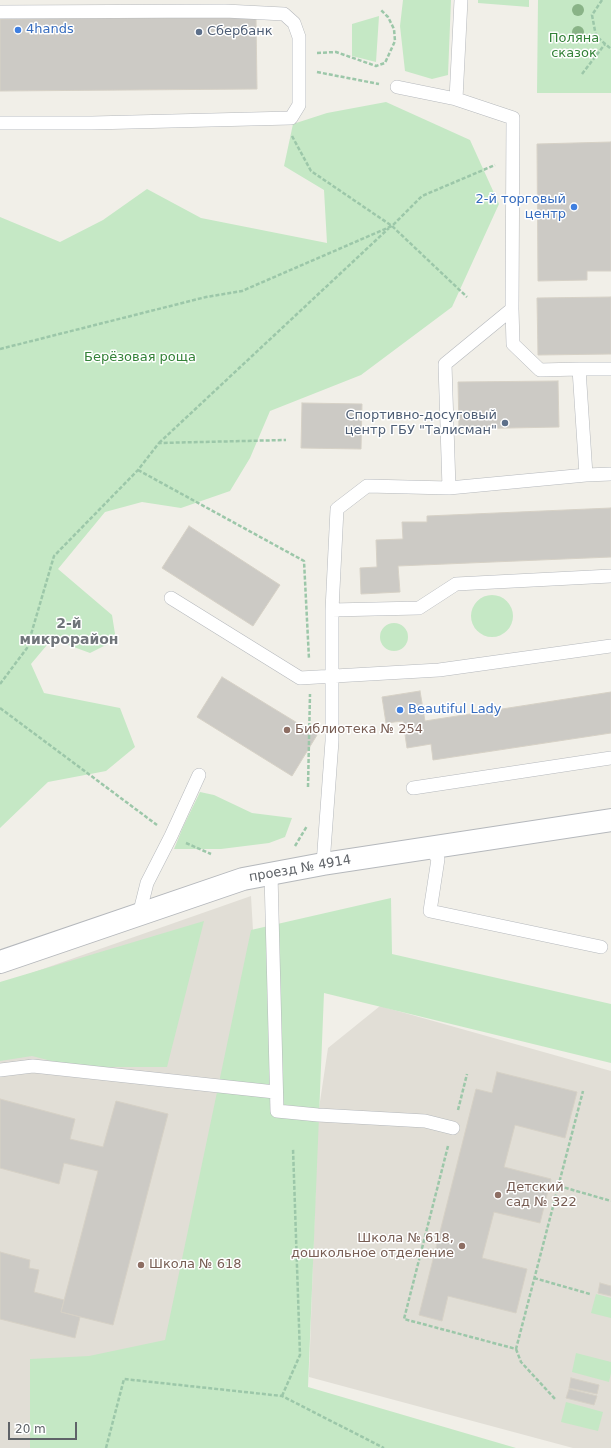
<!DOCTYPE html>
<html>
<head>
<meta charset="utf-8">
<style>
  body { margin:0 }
  #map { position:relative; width:611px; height:1448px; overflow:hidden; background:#f1efe8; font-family:"DejaVu Sans",sans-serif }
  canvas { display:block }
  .scale { position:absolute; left:8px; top:1422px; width:69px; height:18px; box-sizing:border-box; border:2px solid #5f6368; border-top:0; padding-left:5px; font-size:12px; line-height:14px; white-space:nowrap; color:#5f6368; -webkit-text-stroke:3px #fff; paint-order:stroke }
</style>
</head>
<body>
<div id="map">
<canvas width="611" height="1448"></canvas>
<div class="scale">20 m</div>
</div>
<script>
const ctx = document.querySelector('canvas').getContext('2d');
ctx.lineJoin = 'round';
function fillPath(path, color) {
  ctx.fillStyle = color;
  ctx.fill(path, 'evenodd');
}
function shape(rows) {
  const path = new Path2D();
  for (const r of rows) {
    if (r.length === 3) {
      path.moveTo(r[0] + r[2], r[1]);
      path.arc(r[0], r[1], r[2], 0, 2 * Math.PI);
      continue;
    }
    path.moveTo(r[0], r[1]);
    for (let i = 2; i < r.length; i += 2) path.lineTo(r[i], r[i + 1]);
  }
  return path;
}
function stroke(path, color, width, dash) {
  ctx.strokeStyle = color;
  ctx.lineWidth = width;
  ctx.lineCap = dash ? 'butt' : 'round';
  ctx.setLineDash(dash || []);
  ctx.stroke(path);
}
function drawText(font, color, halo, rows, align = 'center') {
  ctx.font = font + ' "DejaVu Sans",sans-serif';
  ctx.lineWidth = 3;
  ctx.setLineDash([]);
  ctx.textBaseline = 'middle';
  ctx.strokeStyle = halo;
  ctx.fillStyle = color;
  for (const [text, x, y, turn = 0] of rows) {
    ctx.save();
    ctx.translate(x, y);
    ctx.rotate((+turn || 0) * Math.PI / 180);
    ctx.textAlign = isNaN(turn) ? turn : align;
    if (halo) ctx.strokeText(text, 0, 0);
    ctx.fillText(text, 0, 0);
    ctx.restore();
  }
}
const education = shape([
  [251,896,265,1139,281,1360,55,1448,0,1448,0,984],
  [380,1006,611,1071,611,1448,573,1448,309,1377,318,1115,328,1048]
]);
const green = shape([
  [403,0,451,0,448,75,432,79,405,71,400,26],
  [478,0,529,0,529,7,478,3],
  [538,0,611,0,611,93,537,93],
  [379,16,376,62,352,56,352,24],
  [386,102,470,140,499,204,452,307,361,375,270,411,250,458,230,491,181,508,142,502,105,512,58,569,112,615,116,640,90,653,52,639,31,664,44,693,120,708,135,747,106,771,48,782,0,828,0,217,60,242,103,220,147,189,201,218,327,243,324,190,284,166,293,124,327,113],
  [492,616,21],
  [394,637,14],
  [200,792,214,795,252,813,292,818,285,837,269,843,221,849,174,849,183,827],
  [391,898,392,954,611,1004,611,1063,324,993,308,1387,516,1448,30,1448,30,1359,89,1356,165,1340,251,930],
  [204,921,167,1067,75,1067,32,1056,0,1061,0,982],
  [596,1294,611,1298,611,1318,591,1313],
  [576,1353,611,1362,611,1373,609,1382,572,1372],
  [566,1402,603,1412,598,1431,561,1422]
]);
const building = shape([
  [256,17,257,89,0,91,0,19,256,17],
  [611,142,611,271,587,271,587,280,538,281,537,144,611,142],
  [611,297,611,354,538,355,537,298,611,297],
  [558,381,559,427,459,429,458,382,558,381],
  [302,403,362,404,361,449,301,448,302,403],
  [611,508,611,557,398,566,400,592,361,594,360,568,377,567,376,540,403,539,402,522,427,522,427,516,611,508],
  [189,526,280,585,253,626,162,568,189,526],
  [222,677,317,735,292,776,197,717,222,677],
  [420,691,425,721,611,692,611,733,433,760,431,744,407,748,403,721,386,723,382,697,420,691],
  [497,1072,577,1092,565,1138,515,1125,504,1167,551,1179,540,1223,494,1212,482,1258,527,1269,516,1313,448,1296,442,1321,419,1315,476,1089,492,1093,497,1072],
  [0,1099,75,1119,70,1139,103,1147,116,1101,168,1114,113,1325,61,1312,98,1171,64,1163,59,1184,0,1168,0,1099],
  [0,1252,30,1260,29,1268,39,1270,34,1292,64,1300,61,1312,80,1317,75,1338,0,1319,0,1252],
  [600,1283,611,1286,611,1296,598,1293,600,1283],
  [571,1378,599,1385,597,1394,569,1388,571,1378],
  [569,1389,597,1396,594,1405,566,1398,569,1389]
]);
const path = shape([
  [602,0,592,15,596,36,611,49],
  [317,53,336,52,376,66,385,63,395,41,394,29,388,17,381,10],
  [317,72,379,84],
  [582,74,605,44],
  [292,136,311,171,392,226,467,297],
  [0,349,206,297,242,291,392,226,422,196,495,165],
  [159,443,389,228],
  [138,470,304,561,309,659],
  [0,684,27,648,54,556,138,470,159,443,286,440],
  [0,708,157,825],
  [308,787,310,694],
  [186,843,211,854],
  [295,846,307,826],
  [458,1110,467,1074],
  [448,1146,404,1319,516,1349,583,1091],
  [559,1186,611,1201],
  [534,1278,590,1294],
  [516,1349,521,1362,556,1400],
  [282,1396,300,1355,293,1148],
  [106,1448,124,1379,282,1396,384,1448]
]);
const service = shape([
  [0,12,225,11,284,14,294,23,299,37,299,105,291,118,92,123,0,123],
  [397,87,456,99],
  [512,309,513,344,540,370,579,369,586,475],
  [579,369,611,369],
  [449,488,445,364,512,309,513,118,456,99,461,0],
  [171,598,300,678,439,670,611,646],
  [332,610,419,608,456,584,611,576],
  [413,788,611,758],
  [430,848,438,859,430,911,601,947],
  [323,864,332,741,332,610,337,509,367,486,449,488,586,475,611,474],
  [271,874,277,1111,318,1115,425,1121,453,1128],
  [139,915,147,883,171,836,199,775],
  [0,1070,33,1066,275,1092]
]);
const minor = shape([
  [0,962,243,879,323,864,611,820]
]);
const trees = [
  [578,10],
  [578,32]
];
const markers = [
  [18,30,4,"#3f7fe0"],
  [199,32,4,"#5c6f8a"],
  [574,207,4,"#3f7fe0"],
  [505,423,4,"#5c6f8a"],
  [400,710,4,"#3f7fe0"],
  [287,730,4,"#8d6e63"],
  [498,1195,4,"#8d6e63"],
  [462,1246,4,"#8d6e63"],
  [141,1265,4,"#8d6e63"]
];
const shopNames = [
  ["4hands",26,30],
  ["2-й торговый",566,200,"right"],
  ["центр",566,215,"right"],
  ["Beautiful Lady",408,710]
];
const serviceNames = [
  ["Сбербанк",207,32],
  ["Спортивно-досуговый",497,416,"right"],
  ["центр ГБУ \"Талисман\"",497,431,"right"]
];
const parkNames = [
  ["Поляна",574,39],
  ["сказок",574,54],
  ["Берёзовая роща",140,358]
];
const educationNames = [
  ["Библиотека № 254",295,730],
  ["Детский",506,1188],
  ["сад № 322",506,1203],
  ["Школа № 618,",454,1239,"right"],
  ["дошкольное отделение",454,1254,"right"],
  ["Школа № 618",149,1265]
];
const streetNames = [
  ["проезд № 4914",300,869,-10]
];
const neighbourhoodNames = [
  ["2-й",69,624],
  ["микрорайон",69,640]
];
fillPath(education, '#e1ded6');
fillPath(green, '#c5e8c5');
fillPath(building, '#cccac5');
stroke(building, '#d6d1c6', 1);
stroke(service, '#b5b8bc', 14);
stroke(minor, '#b5b8bc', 24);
stroke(path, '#9cc7a9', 2.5, [4, 2]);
stroke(service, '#fff', 13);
stroke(minor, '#fff', 22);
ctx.fillStyle = '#89b387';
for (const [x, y] of trees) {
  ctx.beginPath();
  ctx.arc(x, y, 6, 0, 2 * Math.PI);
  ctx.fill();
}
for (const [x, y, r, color] of markers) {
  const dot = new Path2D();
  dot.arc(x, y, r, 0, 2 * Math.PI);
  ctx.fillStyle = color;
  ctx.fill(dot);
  stroke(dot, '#fff', 1.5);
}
drawText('13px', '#366cbe', '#fff', shopNames, 'left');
drawText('13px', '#4e5e75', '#fff', serviceNames, 'left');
drawText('13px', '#348238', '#fff', parkNames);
drawText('13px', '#785e54', '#fff', educationNames, 'left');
drawText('13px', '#5f6368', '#fff', streetNames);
drawText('bold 14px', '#70757a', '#fff', neighbourhoodNames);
</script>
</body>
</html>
